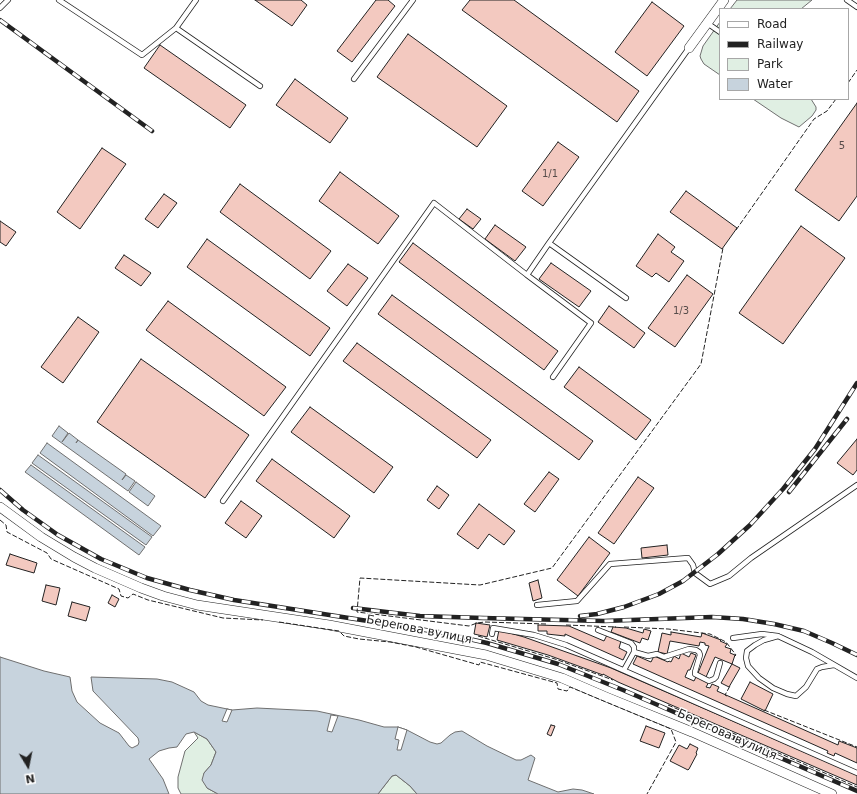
<!DOCTYPE html>
<html>
<head>
<meta charset="utf-8">
<style>
  body { margin:0 }
  #map { position:relative; width:857px; height:794px; overflow:hidden; background:#fff; font-family:"DejaVu Sans",sans-serif }
  canvas { display:block }
  .legend { position:absolute; left:719px; top:8px; width:130px; height:92px; box-sizing:border-box; background:#fff; border:1px solid #a7a7a7; margin:0; padding:5px 7px; list-style:none; font-size:12px; color:#222 }
  .legend li { display:flex; align-items:center; gap:8px; height:20px }
  .legend b { width:20px; border:1px solid #a7a7a7 }
  .north { position:absolute; left:8px; top:746px; width:40px; height:40px; -webkit-text-stroke:3px #fff; paint-order:stroke; rotate:170deg; font-size:11px; font-weight:700; line-height:16px; text-align:center; color:#222 }
  .north::after { content:''; display:block; margin:auto; width:14px; height:18px; background:#222; clip-path:polygon(50% 0,100% 100%,50% 72%,0 100%) }
</style>
</head>
<body>
<div id="map">
<canvas width="857" height="794"></canvas>
<ul class="legend">
<li><b style="height:5px;background:#fff"></b>Road</li>
<li><b style="height:5px;background:#222"></b>Railway</li>
<li><b style="height:11px;background:#e0efe3"></b>Park</li>
<li><b style="height:11px;background:#c7d3dd"></b>Water</li>
</ul>
<div class="north">N</div>
</div>
<script>
const ctx = document.querySelector('canvas').getContext('2d');
ctx.lineJoin = 'round';
function fillPath(path, color) {
  ctx.fillStyle = color;
  ctx.fill(path, 'evenodd');
}
function shape(rows) {
  const path = new Path2D();
  for (const r of rows) {
    path.moveTo(r[0], r[1]);
    for (let i = 2; i < r.length; i += 2) path.lineTo(r[i], r[i + 1]);
  }
  return path;
}
function stroke(path, color, width, dash) {
  ctx.strokeStyle = color;
  ctx.lineWidth = width;
  ctx.lineCap = dash ? 'butt' : 'round';
  ctx.setLineDash(dash || []);
  ctx.stroke(path);
}
function drawText(font, color, halo, rows, align = 'center') {
  ctx.font = font + ' "DejaVu Sans",sans-serif';
  ctx.lineWidth = 3;
  ctx.setLineDash([]);
  ctx.textBaseline = 'middle';
  ctx.strokeStyle = halo;
  ctx.fillStyle = color;
  for (const [text, x, y, turn = 0] of rows) {
    ctx.save();
    ctx.translate(x, y);
    ctx.rotate((+turn || 0) * Math.PI / 180);
    ctx.textAlign = isNaN(turn) ? turn : align;
    if (halo) ctx.strokeText(text, 0, 0);
    ctx.fillText(text, 0, 0);
    ctx.restore();
  }
}
const green = shape([
  [737,0,812,0,801,9,730,9,737,0],
  [720,22,720,75,704,64,701,59,700,56,703,46,720,22],
  [753,99,811,99,816,107,816,110,812,116,799,127,781,118,753,99],
  [194,732,207,739,216,752,211,765,204,773,207,788,218,794,181,794,178,788,178,777,185,751,198,738,194,732],
  [396,775,410,786,417,794,378,794,392,776,396,775]
]);
const water = shape([
  [59,426,68,433,62,442,69,433,78,440,76,443,78,440,126,474,122,480,126,475,135,481,128,491,52,436,59,426],
  [47,443,161,526,153,536,40,453,47,443],
  [38,455,152,537,146,545,32,463,38,455],
  [31,465,145,547,139,555,25,472,31,465],
  [136,482,155,496,148,506,129,492,136,482],
  [0,657,44,671,70,677,72,691,77,702,100,723,119,733,129,746,132,748,138,745,139,742,138,738,93,691,91,677,157,679,172,682,194,692,201,701,208,705,232,710,257,708,317,711,359,720,384,727,398,727,407,730,430,742,437,744,441,743,450,735,455,732,462,731,487,746,516,760,521,760,531,755,535,758,528,780,558,792,573,789,582,790,594,794,417,794,410,786,396,775,392,776,378,794,218,794,207,788,202,780,204,773,211,765,216,752,207,739,194,732,186,734,177,747,169,748,159,751,149,759,163,779,169,794,0,794,0,657]
]);
const pier = shape([
  [227,709,232,710,227,722,222,721,227,709],
  [331,715,338,716,332,732,327,731,331,715],
  [398,727,407,730,401,750,397,750,399,740,395,739,398,727]
]);
const building = shape([
  [255,0,301,0,307,5,292,26,255,0],
  [376,0,388,0,395,6,352,62,337,51,376,0],
  [470,0,514,0,639,91,617,122,462,10,470,0],
  [652,2,684,26,647,76,615,52,652,2],
  [408,34,507,106,477,147,377,77,408,34],
  [160,45,246,105,230,128,144,68,160,45],
  [295,79,348,118,330,143,276,105,295,79],
  [857,103,857,196,839,221,795,190,857,103],
  [558,142,579,157,543,206,522,191,558,142],
  [102,148,126,164,80,229,57,212,102,148],
  [340,172,399,216,378,244,319,201,340,172],
  [240,184,331,251,310,279,220,212,240,184],
  [686,191,737,228,722,249,670,212,686,191],
  [164,194,177,203,158,228,145,219,164,194],
  [467,209,481,219,473,229,459,219,467,209],
  [0,221,16,232,6,246,0,242,0,221],
  [495,225,526,247,515,261,485,239,495,225],
  [801,226,845,258,783,344,739,313,801,226],
  [658,234,675,247,671,252,684,261,669,282,656,273,652,277,636,266,658,234],
  [207,239,330,328,310,356,187,267,207,239],
  [413,243,558,351,544,370,399,262,413,243],
  [124,255,151,273,141,286,115,268,124,255],
  [551,263,591,291,579,307,539,279,551,263],
  [348,264,368,278,347,306,327,291,348,264],
  [687,275,713,294,675,347,648,328,687,275],
  [392,295,593,441,579,460,378,314,392,295],
  [168,301,286,387,264,416,146,330,168,301],
  [609,306,645,333,634,348,598,322,609,306],
  [78,317,99,332,63,383,41,367,78,317],
  [357,343,491,440,477,458,343,361,357,343],
  [141,359,249,435,205,498,97,422,141,359],
  [579,367,651,420,636,440,564,387,579,367],
  [310,407,393,467,374,493,291,432,310,407],
  [857,439,857,470,853,475,837,463,857,439],
  [272,459,350,516,334,538,256,481,272,459],
  [549,472,559,479,535,512,524,504,549,472],
  [638,477,654,488,614,544,598,533,638,477],
  [437,486,449,495,439,509,427,500,437,486],
  [241,501,262,516,246,538,225,523,241,501],
  [479,504,515,531,504,545,489,534,478,549,457,534,479,504],
  [589,537,610,553,578,596,557,580,589,537],
  [667,545,668,555,642,558,641,548,667,545],
  [10,554,37,563,34,573,6,565,10,554],
  [538,580,542,598,533,601,529,583,538,580],
  [46,585,60,588,56,605,42,601,46,585],
  [112,595,119,599,115,607,108,603,112,595],
  [72,602,90,607,86,621,68,616,72,602],
  [476,623,490,625,487,637,474,634,476,623],
  [538,625,569,626,604,641,607,635,621,641,619,648,627,652,623,660,565,634,565,636,547,634,547,631,538,631,538,625],
  [613,627,626,628,643,633,644,629,651,631,648,640,642,638,640,643,611,632,613,627],
  [499,630,524,637,611,668,857,775,857,785,618,682,603,674,603,675,548,655,497,640,499,630],
  [671,632,701,637,702,633,721,640,720,641,727,644,725,647,731,649,730,653,735,655,732,664,715,657,706,677,698,673,709,646,705,645,705,643,700,642,699,646,670,641,667,654,658,652,662,633,671,635,671,632],
  [681,653,689,657,691,653,696,655,690,670,688,670,685,677,694,681,696,677,709,682,706,687,710,688,712,684,719,687,717,691,838,745,839,741,857,748,857,763,835,753,834,756,827,753,828,751,633,664,637,656,651,662,654,656,668,662,669,661,671,662,674,656,679,659,681,653],
  [732,664,740,668,729,687,721,683,732,664],
  [750,682,773,694,765,711,741,699,750,682],
  [551,725,555,726,551,736,547,734,551,725],
  [646,726,665,733,659,748,640,741,646,726],
  [690,744,698,748,696,753,697,754,689,769,688,770,670,761,679,745,687,749,690,744]
]);
const lane = shape([
  [59,0,142,55,176,28],
  [196,0,176,28,260,86],
  [847,0,857,7],
  [0,8,8,0],
  [707,23,720,32],
  [354,79,413,0],
  [549,243,527,275,591,323,553,377],
  [626,298,549,243,689,48],
  [223,501,434,203,527,275],
  [537,605,577,601,610,564,688,558,693,565,695,573,710,584,729,576,751,558,857,485],
  [598,630,631,643,634,647,634,652],
  [492,634,493,628,534,635,566,645,857,773],
  [778,636,764,640,755,645,747,651,746,658,748,666,759,678,773,688,787,694,796,696,806,687,817,669,822,667,834,665],
  [733,638,762,634,778,636,812,652,857,678],
  [624,670,634,652,648,656,657,654,664,657,689,649,696,650,699,652,700,655,695,672,695,674,709,681,714,679,716,677,720,663]
]);
const street = shape([
  [689,48,724,0],
  [0,507,41,537,74,557,95,568,141,588,163,596,197,605,329,625,486,655,562,678,606,697,692,732,832,794]
]);
const rail = shape([
  [0,20,152,131],
  [0,490,23,510,58,535,101,559,147,578,190,590,234,600,438,632,487,643,558,664,623,690,857,791],
  [789,492,847,419],
  [353,608,420,616,483,618,604,621,712,617,743,619,774,624,804,631,832,643,857,655],
  [580,616,597,614,624,607,659,594,683,581,718,554,750,525,783,489,815,449,857,383]
]);
const fence = shape([
  [848,83,857,70],
  [736,230,814,119,827,111,836,99],
  [0,520,6,525,7,532,47,553,51,559,119,589,121,596,128,598,133,594,148,600,223,618,263,620],
  [279,622,339,631,344,636,359,639,390,642,416,647,479,665,480,662,557,683,558,689,567,691,570,687,671,729,676,742,647,794],
  [546,624,485,622,477,623,469,626,357,612,360,578,480,585,552,568,701,364,723,248],
  [566,625,616,627],
  [624,627,668,629,710,634,726,642,736,655,735,656],
  [478,636,555,659,613,680],
  [727,696,725,695,730,686],
  [668,705,857,787],
  [764,710,857,747]
]);
const numberNames = [
  ["5",842,146],
  ["1/1",550,174],
  ["1/3",681,311]
];
const streetNames = [
  ["Берегова вулиця",419,630,11],
  ["Берегова вулиця",727,735,24]
];
fillPath(green, '#e0efe3');
stroke(green, '#6f6f6f', 1);
fillPath(water, '#c7d3dd');
stroke(water, '#6f6f6f', 1);
fillPath(pier, '#fff');
stroke(pier, '#6f6f6f', 1);
fillPath(building, '#f3c9c0');
stroke(building, '#222', 1);
stroke(lane, '#222', 6);
stroke(street, '#222', 10);
stroke(lane, '#fff', 4.5);
stroke(street, '#fff', 9);
stroke(rail, '#222', 4.5);
stroke(rail, '#fff', 3, [9]);
stroke(fence, '#222', 1, [5, 2]);
drawText('10px', '#564c4a', null, numberNames);
drawText('12px', '#222', '#fff', streetNames);
</script>
</body>
</html>
